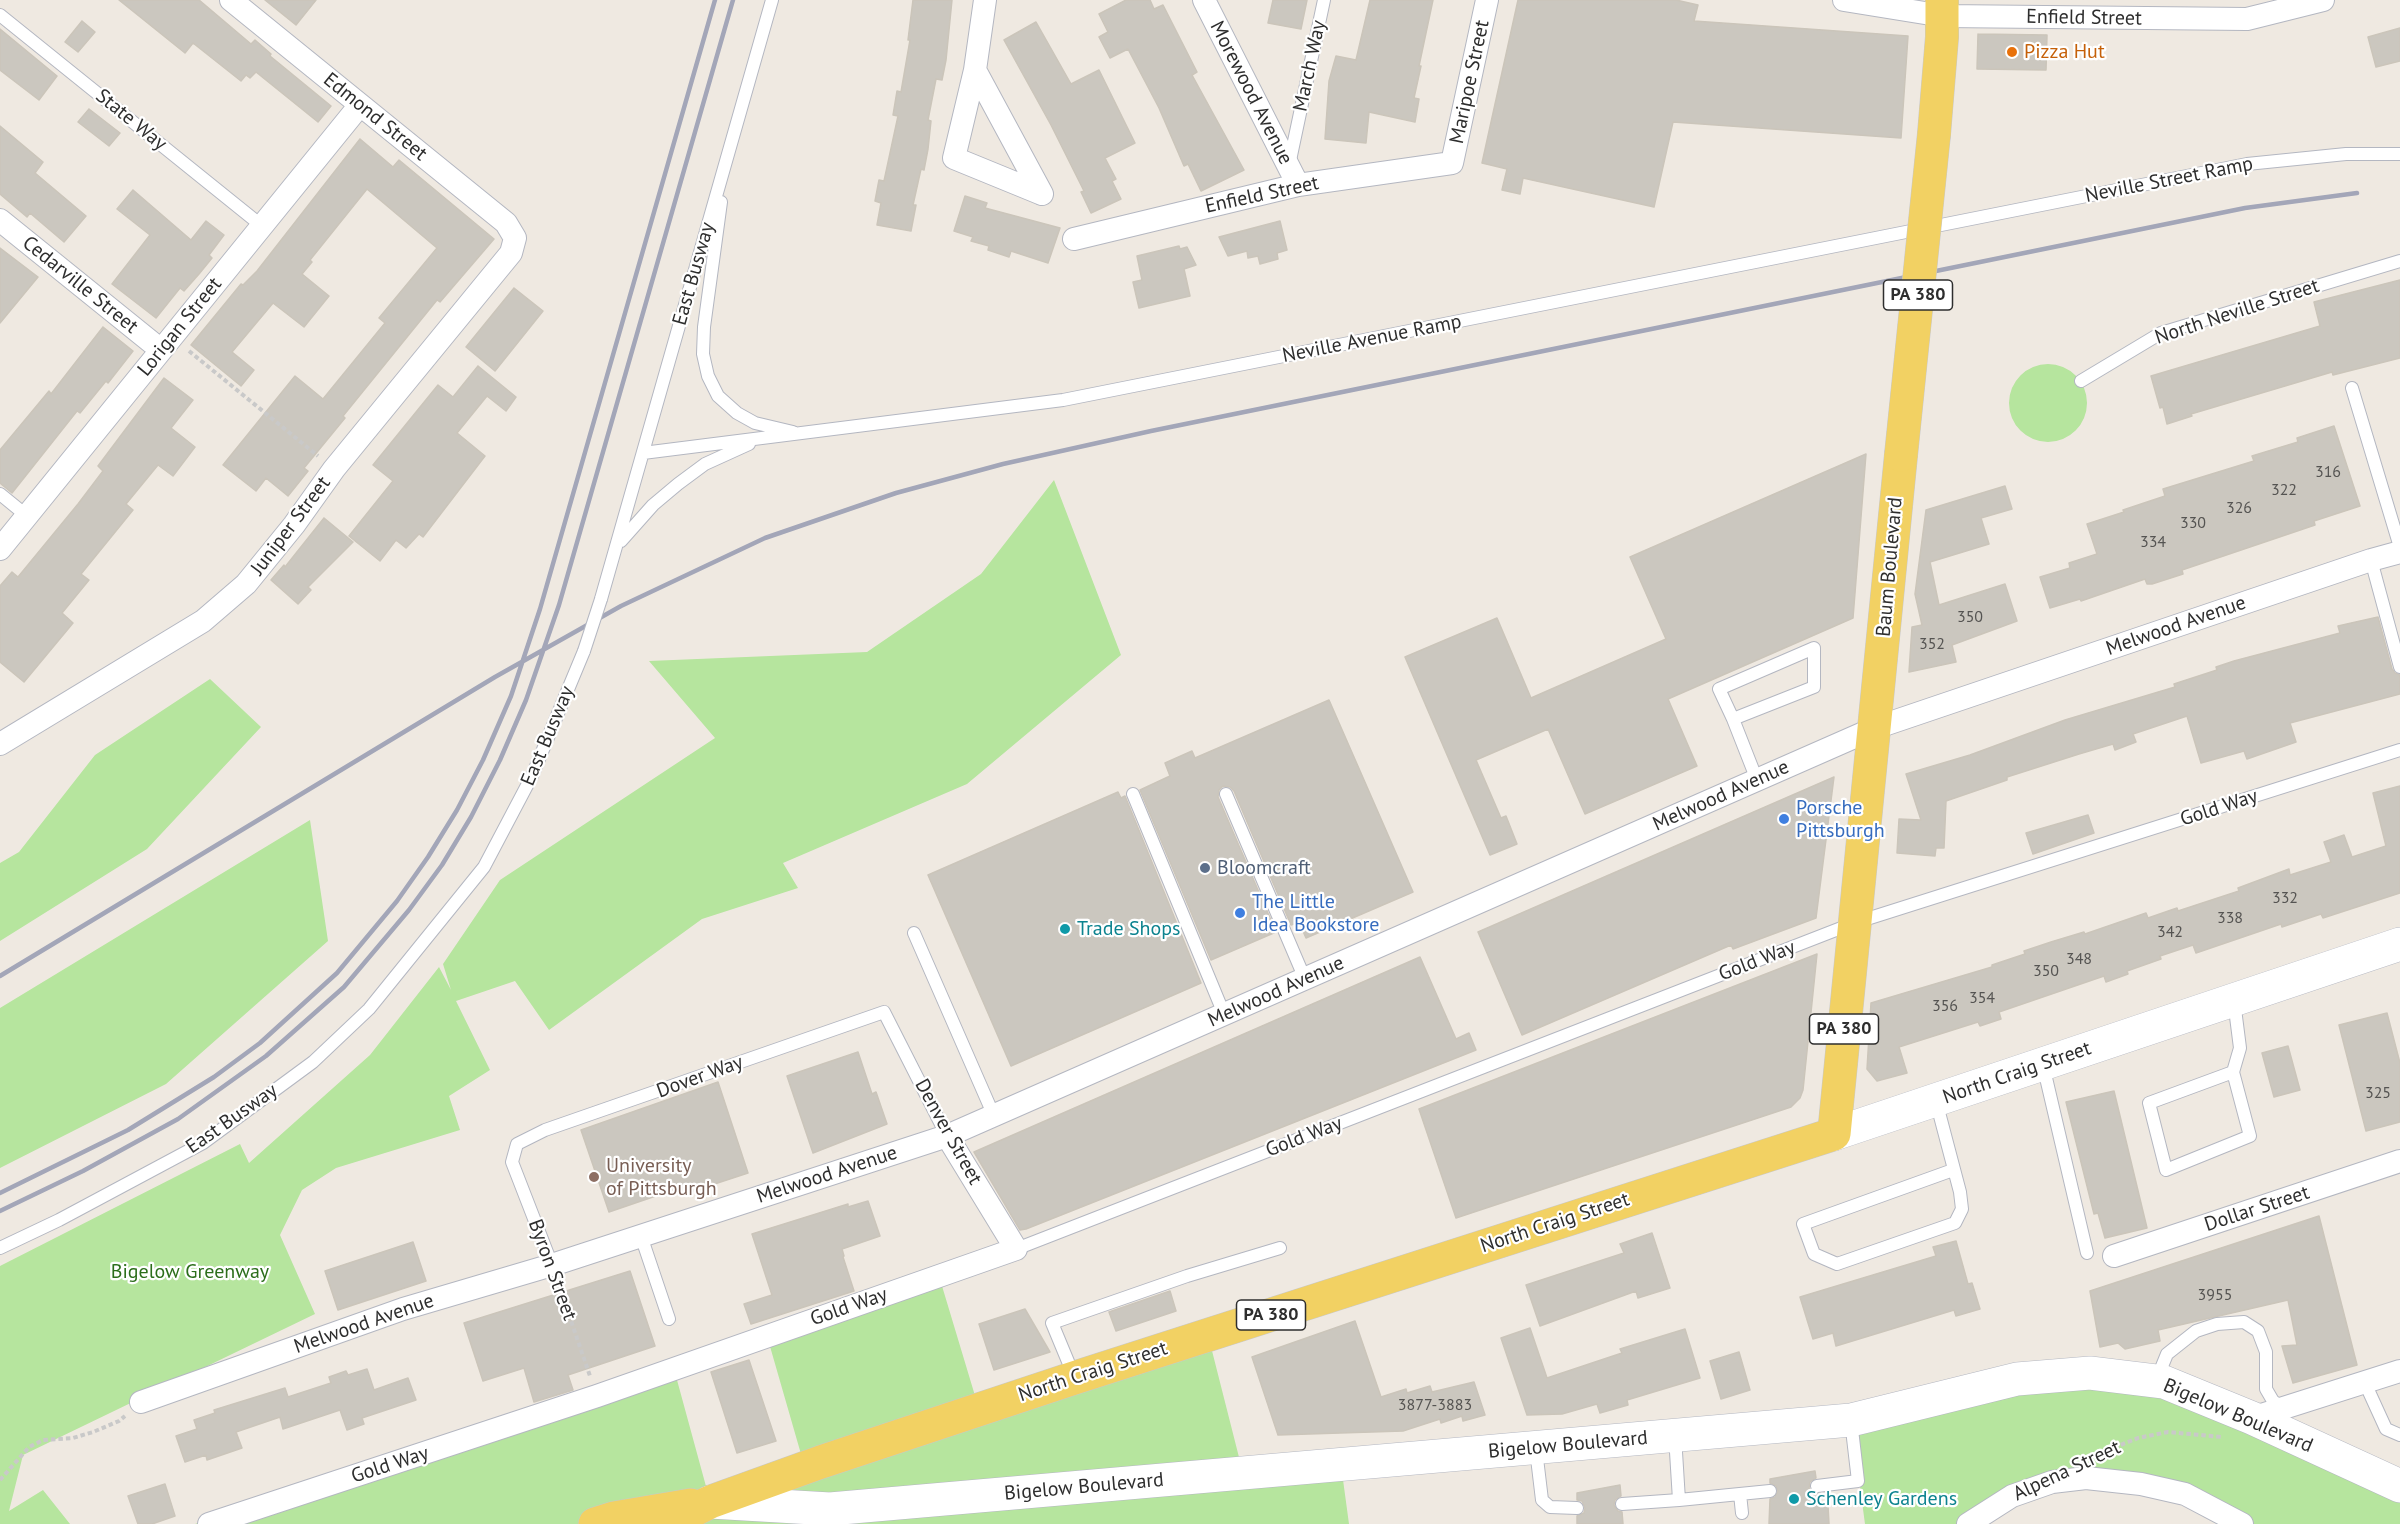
<!DOCTYPE html>
<html>
<head>
<meta charset="utf-8">
<style>
  body { margin:0 }
  canvas { display:block; background:#efe9e1 }
</style>
</head>
<body>
<canvas width="2400" height="1524"></canvas>
<script>
const ctx = document.querySelector('canvas').getContext('2d');
ctx.lineJoin = 'round';
function fillPath(path, color) {
  ctx.fillStyle = color;
  ctx.fill(path, 'evenodd');
}
function shape(rows) {
  const path = new Path2D();
  for (const r of rows) {
    if (r.length === 3) {
      path.moveTo(r[0] + r[2], r[1]);
      path.arc(r[0], r[1], r[2], 0, 2 * Math.PI);
      continue;
    }
    path.moveTo(r[0], r[1]);
    for (let i = 2; i < r.length; i += 2) path.lineTo(r[i], r[i + 1]);
  }
  return path;
}
function stroke(path, color, width, dash) {
  ctx.strokeStyle = color;
  ctx.lineWidth = width;
  ctx.lineCap = dash ? 'butt' : 'round';
  ctx.setLineDash(dash || []);
  ctx.stroke(path);
}
function drawText(font, color, halo, rows, align = 'center') {
  ctx.font = font + ' "PT Sans",sans-serif';
  ctx.lineWidth = 4.5;
  ctx.setLineDash([]);
  ctx.textBaseline = 'middle';
  ctx.strokeStyle = halo;
  ctx.fillStyle = color;
  for (const [text, x, y, turn = 0] of rows) {
    ctx.save();
    ctx.translate(x, y);
    ctx.rotate((+turn || 0) * Math.PI / 180);
    ctx.textAlign = isNaN(turn) ? turn : align;
    if (halo) ctx.strokeText(text, 0, 0);
    ctx.fillText(text, 0, 0);
    ctx.restore();
  }
}
const green = shape([
  [2048,403,39],
  [1054,480,1121,655,967,784,783,863,798,888,702,919,549,1030,515,981,456,1001,490,1070,449,1096,460,1130,336,1168,302,1190,280,1235,315,1314,23,1455,9,1511,43,1490,70,1524,0,1524,0,1266,240,1144,249,1163,370,1055,439,967,451,990,443,964,500,880,715,738,649,661,867,652,981,574],
  [210,679,261,727,147,849,0,941,0,863,19,852,95,755],
  [310,820,328,941,166,1084,0,1168,0,1008],
  [939,1276,979,1409,1208,1335,1243,1473,1341,1465,1349,1524,195,1524,409,1458,674,1369,710,1501,805,1468,767,1336],
  [2017,1379,2164,1382,2400,1486,2400,1524,2242,1524,2222,1512,2086,1478,1968,1524,1865,1524,1851,1420]
]);
const building = shape([
  [119,0,199,0,251,44,255,40,271,54,270,56,331,106,318,122,256,72,250,78,246,75,241,81,193,43,185,53,119,0],
  [265,0,316,0,296,25,265,0],
  [913,0,952,0,946,60,942,80,936,79,928,120,931,121,928,149,924,170,921,169,913,205,916,205,911,231,877,225,881,203,875,201,879,180,884,181,898,116,893,115,897,91,901,92,910,40,908,40,913,0],
  [1126,0,1150,0,1154,9,1163,5,1197,72,1192,75,1244,170,1201,191,1188,164,1184,166,1159,108,1128,49,1110,58,1099,37,1108,32,1099,14,1126,0],
  [1273,0,1307,0,1301,29,1268,23,1273,0],
  [1370,0,1433,0,1419,66,1421,66,1414,98,1419,99,1415,122,1369,112,1366,143,1325,139,1329,81,1336,56,1356,60,1370,0],
  [1518,0,1676,0,1698,5,1694,21,1908,36,1901,138,1673,122,1654,207,1523,178,1520,194,1502,190,1507,169,1482,163,1518,0],
  [82,21,95,32,78,52,65,42,82,21],
  [1036,22,1071,84,1099,70,1135,143,1105,158,1116,179,1112,181,1121,199,1091,213,1081,192,1084,191,1051,125,1004,40,1036,22],
  [2400,28,2400,61,2376,67,2368,37,2400,28],
  [0,29,57,76,39,100,0,70,0,29],
  [1978,34,2047,35,2046,70,1977,69,1978,34],
  [89,109,120,133,109,146,78,122,89,109],
  [0,126,43,162,35,173,86,216,64,242,30,213,27,217,0,194,0,126],
  [360,139,393,167,399,160,494,239,440,302,437,300,343,416,345,418,304,468,308,471,288,496,266,478,256,491,223,465,295,376,323,399,385,323,379,318,437,248,367,189,310,260,312,262,302,274,329,296,304,327,273,303,232,352,254,370,241,386,191,345,241,284,243,285,257,271,360,139],
  [133,190,191,240,206,221,224,235,209,255,212,258,199,274,184,291,180,288,156,318,112,284,150,235,117,209,133,190],
  [965,196,987,203,985,208,1060,228,1048,263,1011,251,1009,257,988,250,989,246,971,241,973,237,954,231,965,196],
  [1280,221,1287,250,1277,253,1278,259,1260,264,1258,256,1248,258,1247,251,1228,256,1219,237,1280,221],
  [1179,246,1180,249,1187,247,1196,265,1184,269,1190,296,1139,308,1133,282,1142,280,1137,256,1179,246],
  [0,248,38,277,0,323,0,248],
  [2400,280,2400,358,2333,375,2332,372,2191,414,2192,416,2167,424,2163,407,2160,408,2151,376,2320,326,2314,302,2400,280],
  [514,288,543,311,495,371,466,347,514,288],
  [103,327,133,351,108,383,106,381,80,413,77,411,12,493,0,483,0,450,49,391,51,394,103,327],
  [478,366,516,397,506,411,487,396,457,433,485,456,423,537,419,534,406,548,396,540,380,561,349,536,393,481,373,465,438,385,453,397,478,366],
  [164,378,193,400,171,428,195,447,173,476,158,465,126,504,133,510,81,574,89,580,62,613,73,623,24,682,0,662,0,586,12,572,18,577,78,504,103,471,98,466,164,378],
  [2334,426,2360,506,2314,521,2315,525,2182,570,2183,574,2152,584,2147,584,2145,579,2081,601,2080,599,2050,608,2040,577,2070,568,2069,563,2097,554,2087,524,2124,512,2123,510,2165,496,2163,489,2254,461,2252,456,2298,442,2297,438,2334,426],
  [1866,454,1853,618,1668,699,1697,766,1585,814,1548,729,1476,760,1501,818,1506,816,1517,844,1490,855,1405,657,1497,618,1531,698,1666,639,1630,557,1866,454],
  [2005,486,2012,509,1981,518,1989,544,1930,562,1939,605,2005,584,2017,621,1952,645,1956,662,1909,672,1912,627,1922,625,1915,594,1926,510,2005,486],
  [324,518,353,542,308,587,311,590,298,604,271,580,284,565,285,567,324,518],
  [2378,617,2392,669,2395,673,2400,675,2400,694,2290,723,2296,742,2247,759,2244,751,2201,763,2187,716,2133,734,2136,742,2115,750,2113,744,2079,754,2007,777,2007,780,1946,801,1944,848,1936,848,1935,856,1897,853,1899,819,1921,820,1906,774,1970,755,2065,720,2175,687,2174,684,2217,670,2216,667,2234,661,2340,633,2338,626,2378,617],
  [1329,700,1413,892,1306,938,1299,922,1291,925,1234,791,1230,787,1223,786,1219,790,1218,797,1276,932,1211,960,1140,790,1170,776,1165,763,1192,751,1195,758,1329,700],
  [1834,777,1816,918,1733,949,1731,945,1522,1035,1478,932,1834,777],
  [2400,786,2400,893,2323,918,2321,914,2282,927,2281,924,2196,953,2193,945,2160,956,2161,959,2127,971,2128,974,2106,982,2104,976,1999,1012,2001,1019,1980,1026,1978,1022,1899,1047,1907,1073,1877,1081,1867,1069,1871,1003,1992,967,1992,965,2025,954,2024,951,2051,942,2084,932,2085,934,2146,913,2148,918,2177,908,2178,911,2239,891,2238,888,2289,869,2290,875,2331,862,2324,842,2344,835,2352,857,2386,846,2373,793,2400,786],
  [1118,792,1121,798,1125,796,1201,983,1011,1066,928,875,1118,792],
  [2088,815,2094,833,2033,854,2026,833,2088,815],
  [1817,954,1803,1090,1800,1098,1791,1107,1456,1218,1419,1109,1817,954],
  [1420,957,1456,1039,1469,1033,1476,1050,1026,1229,1020,1230,974,1152,1420,957],
  [2387,1013,2400,1063,2400,1122,2366,1131,2339,1025,2387,1013],
  [2288,1046,2300,1090,2274,1097,2262,1053,2288,1046],
  [858,1052,872,1094,876,1092,887,1124,813,1153,787,1076,858,1052],
  [718,1082,748,1173,684,1194,682,1187,609,1212,581,1130,718,1082],
  [2114,1091,2147,1228,2105,1238,2098,1213,2094,1214,2066,1102,2114,1091],
  [868,1201,880,1236,842,1249,844,1256,843,1257,854,1291,751,1324,744,1304,772,1295,752,1234,848,1204,848,1207,868,1201],
  [2319,1216,2357,1365,2293,1383,2282,1346,2297,1345,2288,1300,2158,1330,2160,1341,2125,1349,2118,1343,2100,1347,2090,1291,2319,1216],
  [1652,1233,1670,1288,1638,1298,1636,1291,1540,1326,1526,1285,1624,1253,1620,1244,1652,1233],
  [1956,1241,1968,1284,1972,1283,1980,1309,1956,1316,1954,1310,1836,1346,1833,1333,1813,1339,1800,1297,1936,1256,1933,1247,1956,1241],
  [413,1242,426,1281,338,1310,325,1271,413,1242],
  [630,1271,655,1346,568,1375,573,1390,534,1402,524,1368,483,1381,464,1323,630,1271],
  [1170,1291,1176,1311,1116,1331,1109,1312,1170,1291],
  [1025,1309,1050,1352,994,1370,979,1324,1025,1309],
  [1355,1321,1381,1397,1406,1389,1407,1393,1430,1386,1432,1392,1474,1382,1485,1415,1463,1421,1462,1416,1441,1423,1440,1419,1403,1431,1278,1435,1252,1357,1355,1321],
  [1530,1328,1547,1378,1622,1353,1620,1349,1685,1329,1700,1378,1627,1400,1628,1405,1600,1413,1597,1404,1562,1414,1527,1415,1501,1338,1530,1328],
  [1739,1352,1750,1390,1721,1399,1710,1361,1739,1352],
  [749,1360,776,1441,737,1453,711,1372,749,1360],
  [367,1369,374,1390,408,1378,416,1400,362,1418,364,1424,347,1430,340,1410,283,1429,280,1417,236,1432,242,1448,207,1460,206,1455,185,1462,176,1436,197,1429,194,1420,215,1413,214,1410,285,1388,288,1397,331,1383,329,1377,346,1371,348,1375,367,1369],
  [1815,1471,1816,1478,1810,1482,1809,1488,1813,1493,1818,1494,1819,1507,1828,1506,1829,1524,1769,1524,1770,1499,1775,1497,1778,1491,1776,1486,1770,1483,1770,1479,1815,1471],
  [165,1484,175,1516,152,1524,138,1524,128,1496,165,1484],
  [1620,1485,1621,1496,1615,1500,1614,1505,1618,1511,1622,1512,1623,1524,1577,1524,1577,1516,1584,1513,1585,1508,1582,1501,1577,1500,1577,1493,1620,1485]
]);
const path = shape([
  [189,351,318,456],
  [559,1286,590,1376],
  [2093,1456,2138,1438,2168,1432,2222,1437],
  [0,1480,29,1447,43,1440,73,1438,93,1432,119,1421,125,1416]
]);
const lane = shape([
  [0,15,262,226],
  [1289,165,1324,0],
  [721,202,704,327,703,354,708,376,718,396,737,413,755,423,793,432],
  [2081,381,2161,333,2400,261],
  [2352,388,2400,547],
  [643,453,1063,400,2247,164,2346,154,2400,154],
  [0,494,27,516],
  [621,541,653,505,678,484,705,464,749,444],
  [2371,560,2400,667],
  [601,599,772,0],
  [1733,719,1719,689,1814,648,1814,687,1733,719,1757,780],
  [1133,794,1224,1014],
  [1226,794,1305,979],
  [914,933,994,1116],
  [2043,1065,2087,1253],
  [2233,1072,2149,1103,2166,1170,2250,1136,2233,1072,2240,1048,2234,1001],
  [1936,1101,1960,1192,1962,1209,1955,1223,1837,1264,1814,1254,1803,1224,1953,1170],
  [641,1236,669,1319],
  [0,1248,59,1220,203,1143,313,1062,369,1009,484,867,532,776,584,651],
  [1016,1249,1854,923,2400,750],
  [552,1265,512,1162,517,1144,545,1130,884,1012,947,1136],
  [1074,1376,1052,1323,1187,1276,1280,1248],
  [2156,1381,2167,1354,2196,1331,2217,1324,2244,1322,2258,1331,2266,1352,2266,1389,2273,1401,2283,1408],
  [2365,1383,2386,1429,2400,1435],
  [1675,1436,1679,1500,1770,1491],
  [1536,1450,1542,1500,1550,1507,1577,1508],
  [1817,1486,1858,1481,1851,1421],
  [1740,1494,1742,1513],
  [1622,1504,1679,1500]
]);
const street = shape([
  [985,0,975,70,954,158,1042,194],
  [1204,0,1298,185],
  [1844,0,1943,16,2247,19,2323,0],
  [975,70,1042,194],
  [0,220,161,350],
  [1074,239,1298,185,1452,163,1487,0],
  [0,549,360,105],
  [0,744,203,621,246,584,294,525,334,469,511,253,515,238,506,223,231,0],
  [2114,1256,2400,1161],
  [141,1402,403,1309,552,1265,947,1136,1875,728,2371,560,2400,552],
  [2252,1418,2400,1371],
  [209,1524,597,1396,1016,1249,947,1136],
  [1968,1524,2012,1496,2052,1482,2086,1478,2141,1484,2185,1494,2242,1524]
]);
const secondary = shape([
  [1834,1134,2400,944],
  [710,1502,830,1509,1851,1420,2017,1379,2090,1373,2164,1382,2252,1418,2400,1486]
]);
const primary = shape([
  [1934,134,1942,37,1942,0],
  [595,1524,614,1518,691,1505],
  [667,1524,710,1502,821,1462,1074,1378,1834,1134,1901,455]
]);
const rail = shape([
  [0,976,495,677,621,606,765,538,896,493,1003,464,1151,431,2245,208,2357,193],
  [0,1193,128,1130,214,1077,260,1043,337,973,397,901,428,857,457,810,483,760,511,696,540,609,715,0],
  [0,1211,83,1171,178,1119,266,1056,344,987,409,910,442,865,471,817,500,760,526,700,559,605,733,0]
]);
const laneBridge = shape([
  [584,651,601,599]
]);
const primaryBridge = shape([
  [1901,455,1934,134]
]);
const markers = [
  [2012,52,6,"#e8710a"],
  [1784,819,6,"#3f7fe0"],
  [1205,868,6,"#5c6f8a"],
  [1240,913,6,"#3f7fe0"],
  [1065,929,6,"#0f9aa8"],
  [594,1177,6,"#8d6e63"],
  [1794,1499,6,"#0f9aa8"]
];
const numberNames = [
  ["316",2328,472],
  ["322",2284,490],
  ["326",2239,508],
  ["330",2193,523],
  ["334",2153,542],
  ["350",1970,617],
  ["352",1932,644],
  ["332",2285,898],
  ["338",2230,918],
  ["342",2170,932],
  ["348",2079,959],
  ["350",2046,971],
  ["354",1982,998],
  ["356",1945,1006],
  ["325",2378,1093],
  ["3955",2215,1295],
  ["3877-3883",1435,1405]
];
const shields = [
  [1918,295,69],
  [1844,1029,69],
  [1271,1315,69]
];
const shieldNames = [
  ["PA 380",1918,295],
  ["PA 380",1844,1029],
  ["PA 380",1271,1315]
];
const streetNames = [
  ["Enfield Street",2084,18,1],
  ["March Way",1310,66,-78],
  ["Maripoe Street",1470,82,-78],
  ["Morewood Avenue",1251,93,63],
  ["Edmond Street",375,117,39],
  ["State Way",131,120,39],
  ["Neville Street Ramp",2169,180,-11],
  ["Enfield Street",1262,195,-12],
  ["East Busway",694,274,-74],
  ["Cedarville Street",80,285,39],
  ["North Neville Street",2237,312,-18],
  ["Lorigan Street",180,327,-51],
  ["Neville Avenue Ramp",1372,339,-11],
  ["Juniper Street",291,526,-53],
  ["Baum Boulevard",1890,567,-85],
  ["Melwood Avenue",2176,626,-19],
  ["East Busway",548,736,-67],
  ["Melwood Avenue",1721,796,-24],
  ["Gold Way",2219,808,-18],
  ["Gold Way",1757,961,-21],
  ["Melwood Avenue",1276,992,-24],
  ["North Craig Street",2017,1073,-19],
  ["Dover Way",700,1077,-20],
  ["East Busway",232,1119,-35],
  ["Denver Street",948,1132,61],
  ["Gold Way",1304,1137,-21],
  ["Melwood Avenue",827,1175,-18],
  ["Dollar Street",2257,1209,-18],
  ["North Craig Street",1555,1223,-18],
  ["Byron Street",552,1270,70],
  ["Gold Way",849,1307,-19],
  ["Melwood Avenue",364,1324,-19],
  ["North Craig Street",1093,1372,-18],
  ["Bigelow Boulevard",2238,1416,23],
  ["Bigelow Boulevard",1568,1445,-5],
  ["Gold Way",390,1465,-18],
  ["Alpena Street",2067,1471,-25],
  ["Bigelow Boulevard",1084,1487,-5]
];
const foodNames = [
  ["Pizza Hut",2024,52]
];
const shopNames = [
  ["Porsche",1796,808],
  ["Pittsburgh",1796,831],
  ["The Little",1252,902],
  ["Idea Bookstore",1252,925]
];
const serviceNames = [
  ["Bloomcraft",1217,868]
];
const cultureNames = [
  ["Trade Shops",1077,929],
  ["Schenley Gardens",1806,1499]
];
const educationNames = [
  ["University",606,1166],
  ["of Pittsburgh",606,1189]
];
const parkNames = [
  ["Bigelow Greenway",190,1272]
];
fillPath(green, '#b6e59e');
fillPath(building, '#cbc7bf');
stroke(building, '#cbc5ba', 1.5);
stroke(lane, '#b4b7c1', 14);
stroke(street, '#b4b7c1', 24);
stroke(secondary, '#b4b7c1', 34);
stroke(primary, '#c9c9c9', 34);
stroke(path, '#c9c9c9', 4, [4.5, 3]);
stroke(lane, '#fff', 12);
stroke(street, '#fff', 22);
stroke(secondary, '#fff', 33);
stroke(primary, '#f2d163', 33);
stroke(rail, '#a3a6b8', 4.5);
stroke(laneBridge, '#b4b7c1', 14, []);
stroke(primaryBridge, '#c9c9c9', 34, []);
stroke(laneBridge, '#fff', 12);
stroke(primaryBridge, '#f2d163', 33);
for (const [x, y, r, color] of markers) {
  const dot = new Path2D();
  dot.arc(x, y, r, 0, 2 * Math.PI);
  ctx.fillStyle = color;
  ctx.fill(dot);
  stroke(dot, '#fff', 2);
}
drawText('16px', '#555452', null, numberNames);
for (const [x, y, w] of shields) {
  const box = new Path2D();
  box.roundRect(x - w / 2, y - 15, w, 30, 4.5);
  ctx.fillStyle = '#fff';
  ctx.fill(box);
  stroke(box, '#2e2e2e', 1.5);
}
drawText('bold 18px', '#2e2e2e', null, shieldNames);
drawText('20px', '#2e2e2e', '#fff', streetNames);
drawText('20px', '#c56008', '#fff', foodNames, 'left');
drawText('20px', '#366cbe', '#fff', shopNames, 'left');
drawText('20px', '#4e5e75', '#fff', serviceNames, 'left');
drawText('20px', '#0d838f', '#fff', cultureNames, 'left');
drawText('20px', '#785e54', '#fff', educationNames, 'left');
drawText('20px', '#2c6e1b', '#fff', parkNames);
</script>
</body>
</html>
